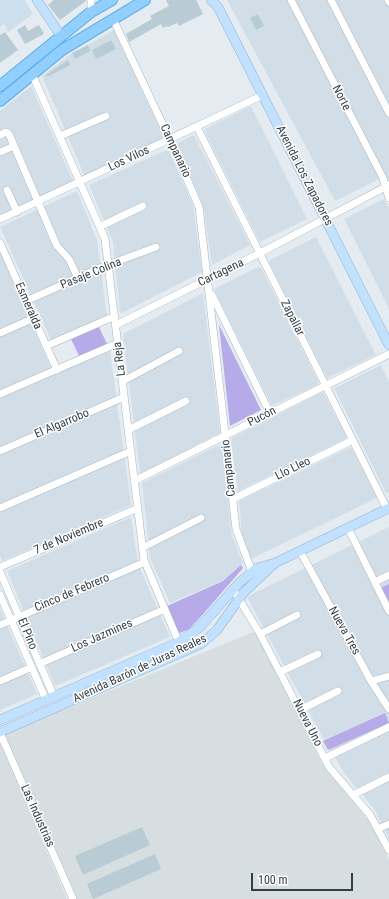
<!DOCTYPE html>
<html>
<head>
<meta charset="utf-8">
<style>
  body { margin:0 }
  #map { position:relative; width:389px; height:899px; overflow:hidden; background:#e4ecf2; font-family:"Roboto Condensed",sans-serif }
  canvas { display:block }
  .scale { position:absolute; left:251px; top:873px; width:102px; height:18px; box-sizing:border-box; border:2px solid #343f45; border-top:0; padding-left:5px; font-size:12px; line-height:14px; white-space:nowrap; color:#343f45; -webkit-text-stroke:3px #fff; paint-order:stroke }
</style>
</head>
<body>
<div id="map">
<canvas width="389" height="899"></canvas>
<div class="scale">100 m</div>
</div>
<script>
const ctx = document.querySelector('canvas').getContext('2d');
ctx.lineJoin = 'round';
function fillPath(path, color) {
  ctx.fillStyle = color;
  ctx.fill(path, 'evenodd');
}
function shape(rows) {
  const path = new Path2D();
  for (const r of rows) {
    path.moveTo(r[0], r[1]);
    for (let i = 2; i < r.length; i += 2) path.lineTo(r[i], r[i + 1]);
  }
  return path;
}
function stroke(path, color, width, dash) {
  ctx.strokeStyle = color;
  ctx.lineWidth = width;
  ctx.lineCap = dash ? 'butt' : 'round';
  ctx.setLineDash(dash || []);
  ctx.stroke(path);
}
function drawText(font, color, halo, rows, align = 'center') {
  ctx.font = font + ' "Roboto Condensed",sans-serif';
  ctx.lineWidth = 3;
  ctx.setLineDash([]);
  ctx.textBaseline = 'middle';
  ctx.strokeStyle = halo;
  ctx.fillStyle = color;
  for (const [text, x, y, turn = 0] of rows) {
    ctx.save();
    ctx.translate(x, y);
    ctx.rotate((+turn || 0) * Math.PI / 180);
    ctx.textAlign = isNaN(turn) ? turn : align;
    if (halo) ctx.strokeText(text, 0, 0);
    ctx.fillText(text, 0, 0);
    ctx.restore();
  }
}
const residential = shape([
  [227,0,389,0,389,187,385,176,335,201],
  [114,30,163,136,162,140,84,175,42,76,71,54],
  [31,86,73,181,0,214,0,111],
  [251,106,307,219,260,242,205,132,205,129],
  [194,135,250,245,212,265,204,209,177,146,178,143],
  [167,150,169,151,193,205,202,272,122,313,120,312,113,242,89,185],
  [77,191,97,240,107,317,51,340,0,227],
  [384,199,389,208,389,309,344,219],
  [316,237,376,355,327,378,269,262,270,260],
  [0,252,53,373,110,351,131,505,2,561,0,557],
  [258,267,261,268,318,381,317,385,272,406,214,289],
  [203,293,220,433,140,474,123,334],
  [381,365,389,381,389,492,386,493,335,390,335,388],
  [323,392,347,438,238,491,231,441,232,438],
  [219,445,222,447,232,536,243,563,224,580,170,603,150,558,142,483],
  [351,447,377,498,251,559,242,534,239,501],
  [131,517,138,564,170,637,55,686,7,571],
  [389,527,389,839,374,809,345,774,323,738,248,599,248,596],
  [0,609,37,694,0,710]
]);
const industrial = shape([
  [256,631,322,764,373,826,389,860,389,899,76,899,4,734],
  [0,742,67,899,0,899]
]);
const education = shape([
  [0,0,25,0,33,14,8,32,4,24,0,27]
]);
const green = shape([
  [219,325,261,410,230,426],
  [99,327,108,346,80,358,71,339],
  [241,565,243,568,198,620,189,629,178,634,167,606,223,581],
  [389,584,389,604,381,588],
  [385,713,389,723,328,750,323,741]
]);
const building = shape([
  [54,0,86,0,86,1,60,20,48,5],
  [166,0,196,0,203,14,179,26,177,23,168,27,167,26,163,28,161,24,129,42,126,34,152,19,150,16,169,6],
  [258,14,264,26,256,30,250,18],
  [25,25,28,31,39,25,44,34,25,44,17,30],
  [5,32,18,50,0,63,0,35],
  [111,40,116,49,96,59,92,50],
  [88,45,90,51,75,59,72,53],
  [68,60,70,65,47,77,46,75],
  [142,827,150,845,83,875,75,856],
  [155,854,161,869,93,899,87,884]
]);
const street = shape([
  [291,0,383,178,389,198],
  [331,0,389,113],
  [388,0,389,2],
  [91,12,91,0],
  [113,19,170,140,199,207,236,529,252,572],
  [32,74,105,239,144,560,183,652],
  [197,127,387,509],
  [0,135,6,132,9,134,57,246,69,259,78,278],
  [60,136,106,116],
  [0,152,14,146],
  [7,190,17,212],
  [0,219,263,95],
  [101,226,143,206],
  [0,243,57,370],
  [212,295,270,413],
  [26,301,102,267,156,247],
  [116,325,260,253,389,185],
  [0,333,34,318],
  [46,346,115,316],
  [123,381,179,351],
  [0,394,118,343],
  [128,430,186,401],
  [0,451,124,397],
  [134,481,389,354],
  [233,499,353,440],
  [0,508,131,451],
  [348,528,389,611],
  [142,548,201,518],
  [300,551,371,681,389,709],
  [0,567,138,508],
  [0,572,54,697],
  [375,582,389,575],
  [233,589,260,634,329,767,370,815,389,850],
  [0,595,46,700],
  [0,625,145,562],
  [260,634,297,615],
  [39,664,165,609],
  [280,672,318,654],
  [0,681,32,667],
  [371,681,389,676],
  [300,710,338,691],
  [0,733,73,899],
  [325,758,389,727],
  [353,795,389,777],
  [378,829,389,824]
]);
const secondary = shape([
  [37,0,61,36],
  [211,0,218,7,389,345],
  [0,720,179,642,200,627,240,582,257,568,275,563,389,508],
  [0,732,201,644,217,630,244,592,275,563]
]);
const primary = shape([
  [0,86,91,12,112,0],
  [0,101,62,50,145,0]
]);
const streetNames = [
  ["Norte",341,98,63],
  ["Campanario",175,151,65],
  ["Los Vilos",129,159,-25],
  ["Avenida Los Zapadores",304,176,63],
  ["Cartagena",221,273,-26],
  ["Pasaje Colina",91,274,-22],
  ["Esmeralda",28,306,66],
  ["Zapallar",292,318,63],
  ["La Reja",120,359,-97],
  ["Pucón",262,417,-27],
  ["El Algarrobo",62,424,-23],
  ["Campanario",229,468,-96],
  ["Llo Lleo",293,469,-26],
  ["7 de Noviembre",69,537,-23],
  ["Cinco de Febrero",72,593,-23],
  ["Nueva Tres",344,631,61],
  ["El Pino",27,634,67],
  ["Los Jazmines",102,636,-24],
  ["Avenida Barón de Juras Reales",140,669,-25],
  ["Nueva Uno",307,723,63],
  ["Las Industrias",37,816,66]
];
fillPath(residential, '#d2dee7');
fillPath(industrial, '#d6dee1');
fillPath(education, '#cddfec');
fillPath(green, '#b6abe8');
fillPath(building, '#b9cbd4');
stroke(street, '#a7b5be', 8);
stroke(secondary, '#91b3d0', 10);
stroke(primary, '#5fade6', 12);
stroke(street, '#fff', 7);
stroke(secondary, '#c2e1ff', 9);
stroke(primary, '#91cfff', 10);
drawText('12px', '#343f45', '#fff', streetNames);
</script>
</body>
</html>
